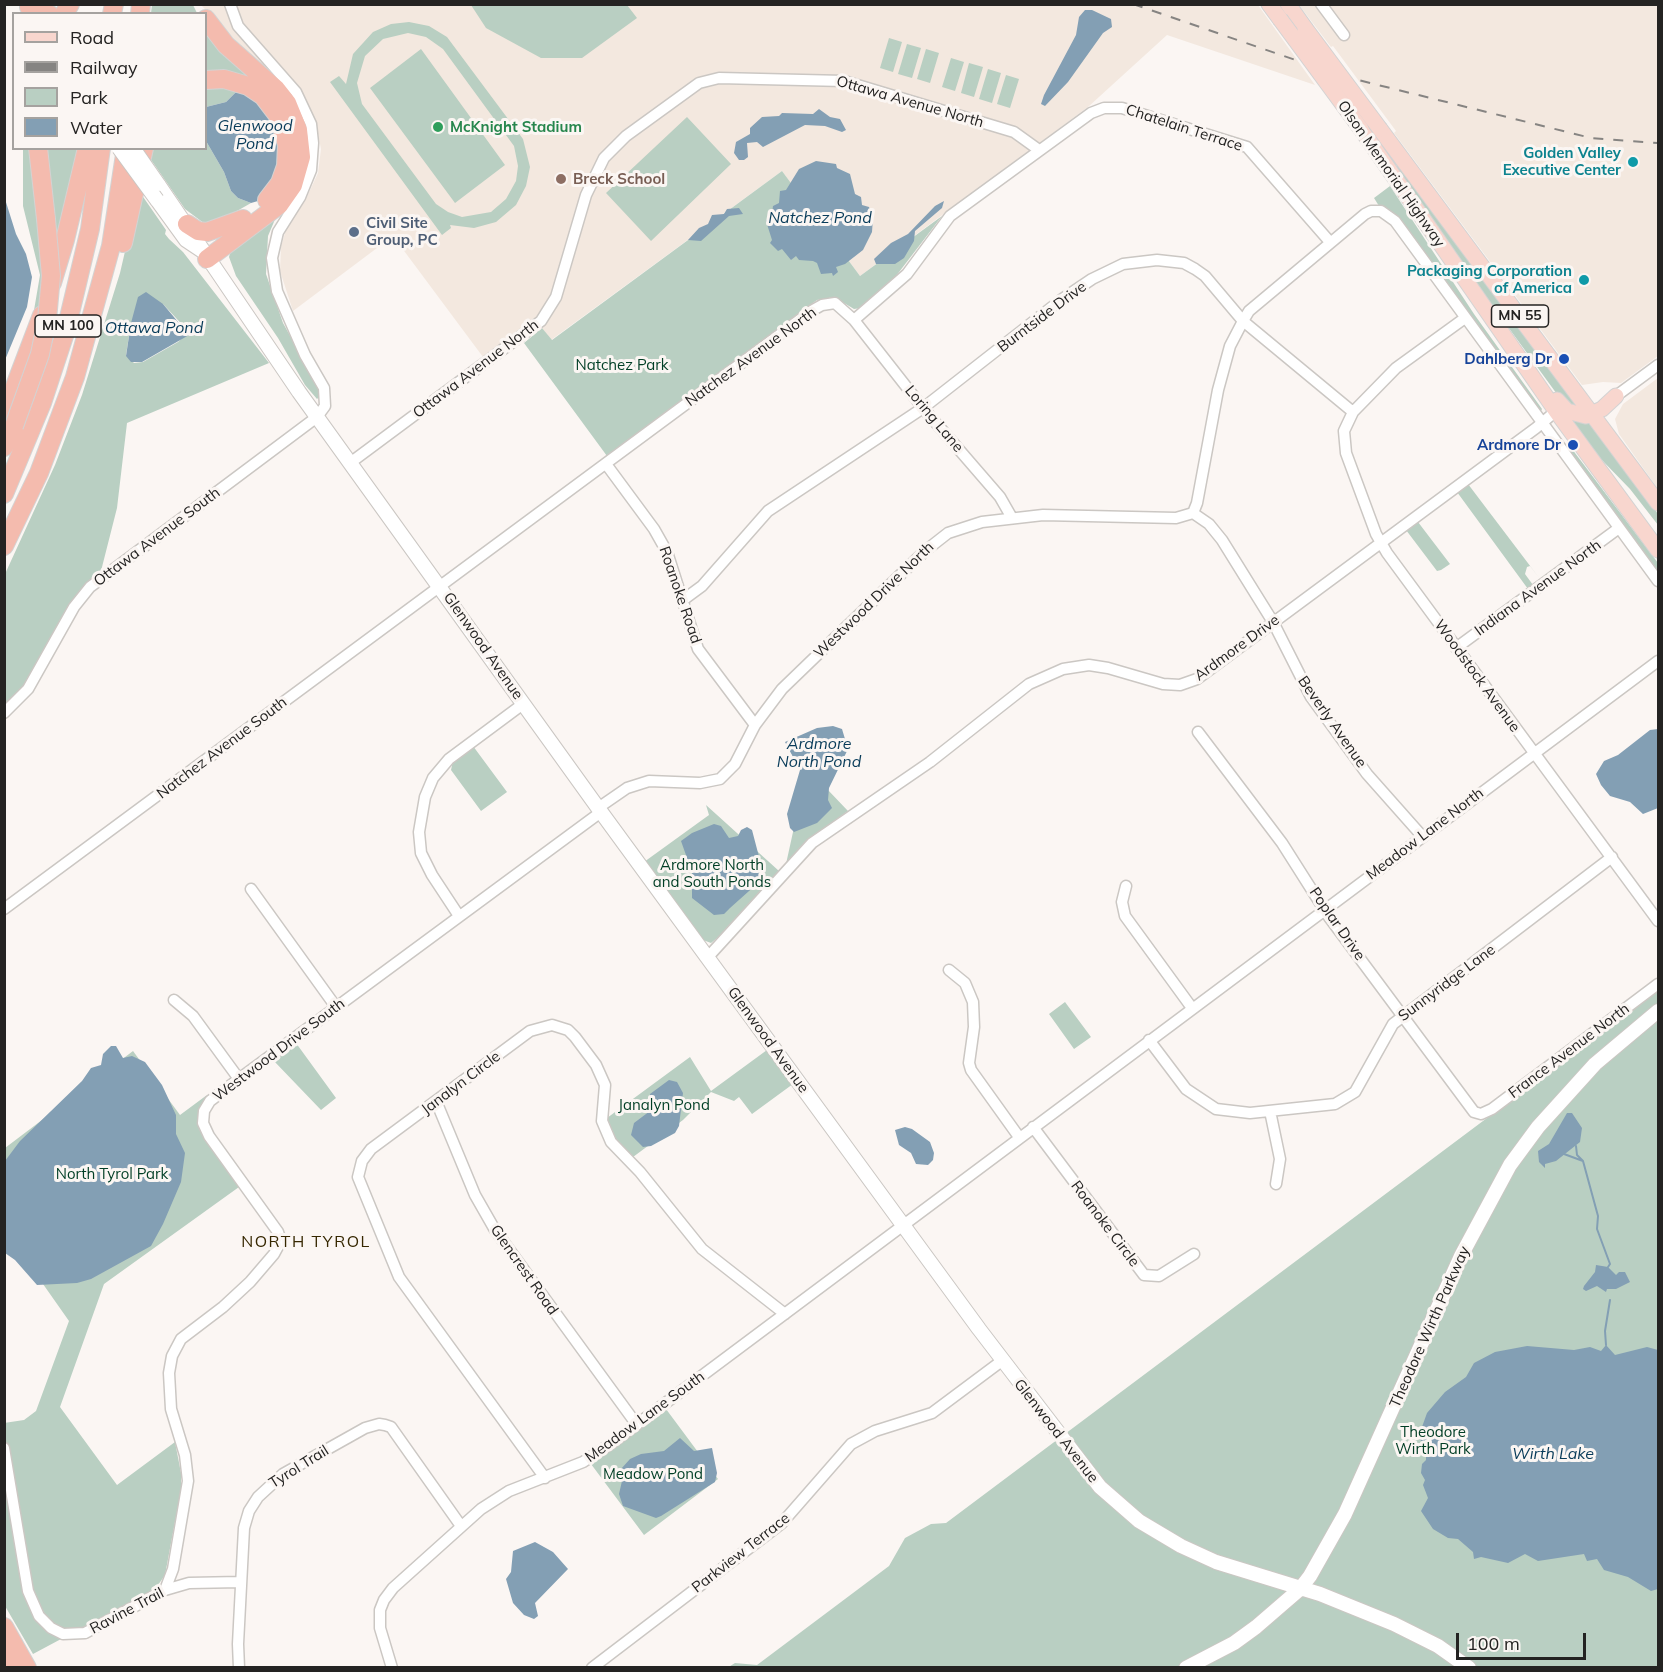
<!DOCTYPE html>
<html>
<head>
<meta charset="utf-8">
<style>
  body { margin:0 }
  #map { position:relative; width:1663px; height:1672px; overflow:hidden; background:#fbf6f3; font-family:Mulish,sans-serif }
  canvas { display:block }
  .frame { position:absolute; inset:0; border:6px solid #242322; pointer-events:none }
  .legend { position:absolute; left:12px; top:12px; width:195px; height:138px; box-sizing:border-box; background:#fbf6f3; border:2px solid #a5a29f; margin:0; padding:8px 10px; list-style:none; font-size:18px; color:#242322 }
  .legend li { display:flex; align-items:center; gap:12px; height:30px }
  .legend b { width:30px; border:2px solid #a5a29f }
  .scale { position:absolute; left:1456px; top:1633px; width:130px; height:27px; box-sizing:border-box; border:3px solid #242322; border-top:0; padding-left:8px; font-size:18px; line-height:21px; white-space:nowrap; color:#242322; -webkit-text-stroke:4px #fbf6f3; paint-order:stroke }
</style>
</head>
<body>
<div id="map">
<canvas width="1663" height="1672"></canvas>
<div class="frame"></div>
<ul class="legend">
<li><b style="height:8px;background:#f8d6ce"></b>Road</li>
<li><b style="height:8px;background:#868482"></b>Railway</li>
<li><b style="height:16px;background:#b9cfc2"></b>Park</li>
<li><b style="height:16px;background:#839fb4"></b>Water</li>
</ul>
<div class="scale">100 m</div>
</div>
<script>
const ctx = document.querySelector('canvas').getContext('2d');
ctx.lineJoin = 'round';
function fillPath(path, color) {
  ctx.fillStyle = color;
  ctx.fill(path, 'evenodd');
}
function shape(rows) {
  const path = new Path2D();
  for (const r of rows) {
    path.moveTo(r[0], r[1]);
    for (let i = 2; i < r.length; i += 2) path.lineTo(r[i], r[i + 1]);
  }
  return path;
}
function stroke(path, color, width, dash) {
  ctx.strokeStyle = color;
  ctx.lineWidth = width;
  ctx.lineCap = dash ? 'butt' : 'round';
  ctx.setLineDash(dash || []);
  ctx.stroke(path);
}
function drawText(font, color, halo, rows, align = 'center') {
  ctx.font = font + ' Mulish,sans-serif';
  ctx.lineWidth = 6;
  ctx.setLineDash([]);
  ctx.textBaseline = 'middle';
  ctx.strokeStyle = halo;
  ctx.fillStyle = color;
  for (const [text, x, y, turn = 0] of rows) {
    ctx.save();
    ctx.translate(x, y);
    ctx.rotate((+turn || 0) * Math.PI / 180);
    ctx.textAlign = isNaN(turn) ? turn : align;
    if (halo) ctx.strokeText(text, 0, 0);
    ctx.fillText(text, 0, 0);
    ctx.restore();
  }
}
const built = shape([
  [201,5,1258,5,1315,85,1167,35,1088,107,860,276,782,171,551,340,534,318,483,357,393,236,293,311,280,271,281,247,286,229,305,201,318,173,321,149,316,124,307,102,288,75,277,83],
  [1299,5,1315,5,1339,38,1348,31,1329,5,1658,5,1658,356,1621,383,1603,382,1582,385,1394,133,1396,131,1333,46,1331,47],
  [1658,378,1658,489,1619,434,1615,419,1623,404]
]);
const green = shape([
  [152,5,193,5,197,13,151,13],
  [471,5,627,5,637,18,582,58,541,58,486,28],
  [409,22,429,26,447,37,523,139,530,167,526,186,516,205,496,222,474,228,450,225,451,228,442,235,330,82,339,76,346,84,353,54,373,32,391,24],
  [408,33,426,37,443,49,514,146,518,166,516,181,506,199,491,212,462,217,448,212,436,204,362,104,357,83,365,56,383,39],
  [206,26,258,81,206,75],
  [889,38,902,42,893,72,880,68],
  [907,44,921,48,912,78,898,74],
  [421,49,505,165,455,203,370,88],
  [926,49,939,53,930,83,917,79],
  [951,58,964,62,955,91,942,87],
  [969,63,983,67,974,97,961,93],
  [988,69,1001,73,992,103,979,99],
  [1006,75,1019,79,1010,108,997,104],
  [206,85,239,89,226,102,206,107],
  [687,117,731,164,651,241,606,193],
  [206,141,224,172,231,191,238,198,251,203,209,227,185,209,147,154,148,149,206,148],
  [23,149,35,149,45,295,32,322,40,275,23,206],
  [41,149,83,149,57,257],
  [1399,165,1583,412,1562,401,1446,242,1395,167],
  [782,171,860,276,942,216,896,276,861,308,854,309,834,297,817,300,607,456,524,343,542,328,552,340],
  [1390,186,1474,314,1542,409,1541,411,1398,218,1388,209,1379,206,1374,198],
  [139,191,166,230,165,234,169,239,183,252,269,363,127,423,117,508,101,571,87,582,73,601,26,683,5,707,5,574,55,465,82,395,120,273],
  [163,304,189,332,178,342,143,362,134,363,126,355,131,323],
  [276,217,268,236,266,274,283,323,319,388,320,396,317,399,305,385,278,338,236,276,229,257,231,250],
  [1573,418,1590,421,1658,514,1658,525,1630,489,1597,455,1571,420],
  [1572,449,1658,563,1658,574,1569,452],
  [1468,484,1540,579,1530,566,1527,567,1525,574,1533,585,1528,589,1457,492],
  [1418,522,1450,564,1441,570,1437,571,1406,530],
  [473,746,507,792,481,811,451,770,453,761],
  [807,768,848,811,807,841,786,864],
  [706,805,779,871,722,934,711,943,703,940,644,862,709,815],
  [1658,990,1658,1667,727,1668,735,1663,757,1665,889,1566,905,1538,931,1524,946,1523],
  [1065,1002,1091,1037,1074,1049,1049,1014],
  [296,1043,336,1098,321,1110,273,1060],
  [767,1050,793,1084,752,1114,739,1097,734,1101,711,1092,683,1120,633,1157,612,1137,607,1118,690,1057,711,1091],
  [133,1051,180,1115,207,1095,198,1110,198,1126,203,1137,239,1187,104,1284,60,1407,117,1485,175,1442,181,1473,181,1490,165,1575,158,1585,149,1592,33,1654,5,1606,4,1423,24,1420,36,1411,69,1321,5,1230,5,1148],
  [666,1409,718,1479,644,1535,591,1464]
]);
const water = shape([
  [1085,10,1092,10,1111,19,1112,27,1103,33,1068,82,1045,106,1041,104,1044,95,1076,35,1079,17],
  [239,89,296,118,265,199,251,203,238,198,231,191,224,172,206,141,206,107,226,102],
  [819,109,830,117,840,119,846,130,842,132,825,126,805,125,763,147,757,142,747,143,748,157,744,160,739,160,734,153,736,142,750,134,750,128,762,117,779,116,782,113,813,114],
  [816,161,836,164,837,168,850,174,855,194,861,197,862,205,869,207,873,218,872,232,863,250,845,264,836,267,838,272,833,276,832,273,821,274,817,263,813,261,799,260,796,256,791,260,782,249,778,251,770,243,772,240,766,221,772,214,773,206,779,203,780,191,786,190,799,169],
  [5,199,16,234,26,254,32,277,27,307,5,360],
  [944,201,942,208,915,231,914,241,904,258,895,264,876,264,874,259,891,243,908,234,935,206],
  [727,209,739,208,743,214,729,216,701,241,688,240,699,228,708,224,712,215,724,214],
  [146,292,163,304,189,335,142,362,131,362,126,356,131,323,138,297],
  [833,726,842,729,848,749,829,788,828,800,832,808,817,823,794,832,790,828,787,814,800,770,785,742,817,728],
  [1658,729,1658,808,1643,814,1630,802,1610,796,1601,785,1596,774,1604,761,1618,755,1650,730],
  [714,824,721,826,729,838,738,836,741,830,747,827,752,830,763,872,758,883,730,908,724,914,714,915,692,898,692,872,681,841,692,833],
  [111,1046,116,1046,123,1058,132,1056,145,1062,162,1085,176,1115,176,1134,185,1153,181,1182,163,1224,151,1246,91,1279,77,1283,37,1285,15,1260,5,1253,5,1161,20,1141,82,1081,91,1068,101,1065,103,1054],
  [669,1080,677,1082,683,1093,679,1126,675,1133,651,1146,643,1147,631,1135,634,1123,650,1111,650,1094],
  [1567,1113,1572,1113,1582,1128,1580,1142,1556,1161,1545,1164,1545,1168,1539,1162,1538,1151,1549,1144],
  [905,1127,912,1129,930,1142,934,1153,933,1160,928,1165,916,1164,911,1153,899,1145,895,1130],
  [1596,1265,1608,1267,1616,1275,1619,1272,1625,1272,1630,1282,1616,1289,1607,1289,1606,1292,1597,1286,1586,1291,1583,1289,1584,1286,1595,1272],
  [1606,1345,1615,1355,1647,1347,1658,1350,1658,1589,1651,1591,1628,1577,1604,1570,1597,1559,1587,1561,1584,1554,1538,1561,1525,1554,1508,1563,1481,1557,1474,1559,1473,1552,1458,1539,1448,1538,1433,1529,1421,1511,1428,1498,1423,1485,1425,1480,1421,1473,1422,1464,1426,1460,1426,1445,1418,1438,1427,1413,1445,1392,1466,1377,1474,1363,1495,1352,1527,1346,1574,1350,1590,1347,1601,1351],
  [680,1438,694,1451,712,1448,717,1473,715,1482,661,1516,656,1518,623,1506,619,1494,622,1481,621,1469,630,1459,641,1454,664,1451],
  [535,1542,553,1552,568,1569,535,1603,538,1616,534,1619,524,1615,513,1603,506,1579,511,1572,513,1551]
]);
const stream = shape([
  [1576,1146,1577,1155,1583,1161],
  [1564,1154,1583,1161,1598,1216,1597,1229,1610,1264,1608,1267],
  [1606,1345,1605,1331,1610,1300]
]);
const street = shape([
  [1321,4,1344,35],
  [1465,318,1396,368,1353,412,1344,431,1346,453,1376,534,1387,553,1658,921],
  [854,320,923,408,1000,497,1012,518],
  [1616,396,1658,365],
  [350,463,541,321,556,297,586,195,604,158,626,136,699,83,719,78,844,81,1014,132,1039,150],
  [606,464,654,529,667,552,698,649,755,725],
  [1193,513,1209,524,1222,540,1273,622,1311,697,1367,774,1422,836],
  [683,600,702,586,768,511,923,408,1061,300,1092,279,1123,264,1157,260,1184,263,1195,269,1205,276,1243,321,1353,412],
  [1456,648,1619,528],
  [4,713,28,689,74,607,90,587,317,417,325,406,324,388,305,355,277,291,272,258,278,232,300,197,311,170,313,143,311,124,296,92,238,26,230,4],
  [1198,732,1282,843,1329,917,1474,1112,1481,1114,1492,1109,1658,984],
  [598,808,627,788,649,781,700,783,720,779,735,764,755,725,782,689,925,551,948,533,982,522,1043,515,1176,518,1193,513,1197,503,1218,390,1230,346,1243,321,1249,311,1365,214,1371,211,1381,211,1395,221,1658,581],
  [1126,886,1122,902,1125,916,1192,1008],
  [251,889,336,1007],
  [4,909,813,310,822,305,835,303,854,320,907,274,950,216,1091,113,1104,108,1122,108,1247,147,1330,242],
  [459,916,432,875,421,853,419,832,425,797,433,778,449,759,523,704],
  [708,957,812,843,930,762,1029,684,1063,669,1089,665,1108,668,1163,684,1180,685,1197,679,1536,428,1556,411],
  [949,970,965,983,973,1002,974,1027,969,1063,971,1070,1019,1137],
  [174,1000,193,1016,239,1079],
  [1149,1040,1186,1089,1216,1109,1250,1113,1335,1104,1355,1092,1393,1024,1612,857],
  [436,1101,475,1195,495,1230,637,1425],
  [1270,1111,1280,1159,1276,1184],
  [1033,1127,1144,1275,1159,1276,1194,1254],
  [4,1448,28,1591,39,1616,51,1628,63,1634,85,1633,165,1590,189,1583,240,1582],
  [545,1478,399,1277,358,1177,362,1161,371,1149,530,1031,552,1025,568,1030,575,1037,596,1065,605,1085,602,1121,611,1142,640,1172,702,1249,785,1314],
  [165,1590,173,1569,188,1481,185,1455,171,1409,169,1373,172,1356,181,1339,223,1307,250,1282,274,1254,281,1241,278,1232,209,1136,203,1123,204,1111,210,1101,239,1079,601,812],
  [239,1668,238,1644,244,1528,249,1511,258,1497,283,1474,365,1428,379,1424,385,1425,391,1427,461,1526],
  [392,1668,380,1628,380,1610,384,1600,393,1588,481,1509,509,1491,583,1462,612,1443,1658,661],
  [592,1668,782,1523,851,1444,875,1431,932,1413,1003,1360]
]);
const secondary = shape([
  [158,184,299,392,601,812,979,1329,1100,1487,1139,1521,1181,1546,1216,1562,1320,1594,1394,1624,1438,1646,1469,1668],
  [157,200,186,240,201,250],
  [1186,1668,1234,1643,1256,1627,1300,1589,1310,1576,1345,1514,1461,1256,1510,1165,1538,1127,1595,1064,1658,1011]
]);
const primary = shape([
  [1269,4,1280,19],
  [1288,4,1305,28],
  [1361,129,1556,411,1658,550],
  [1380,129,1658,503],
  [1557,400,1567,411,1586,416,1602,409,1616,396]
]);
const highway = shape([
  [29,7,49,14],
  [64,14,70,4],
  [112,14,114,4],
  [140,14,141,4],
  [206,19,226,45,276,89,287,103,298,130,301,157,293,185,279,205,207,259],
  [206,80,224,79,248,86,263,96,279,117,287,145,286,166,280,183,267,200],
  [38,148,46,219],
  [187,224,198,231,207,232,243,219],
  [123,243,144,148],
  [52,283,65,240,87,148],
  [4,415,42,315],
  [4,447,14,426],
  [4,494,42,403,66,330,90,229,101,148],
  [4,546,39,473,75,377,111,246,126,148],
  [4,1627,27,1668],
  [4,1658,10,1668]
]);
const rail = shape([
  [1133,4,1342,76,1591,138,1658,143]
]);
const secondaryBridge = shape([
  [119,148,157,200],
  [133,148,158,184]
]);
const primaryBridge = shape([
  [1280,19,1361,129],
  [1305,28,1380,129]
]);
const highwayBridge = shape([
  [14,426,40,354,47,320,51,276,46,219]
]);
const markers = [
  [438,127,6,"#2e9e5b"],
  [1633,162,6,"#0f9aa8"],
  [561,179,6,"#8d6e63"],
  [354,232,6,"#5c6f8a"],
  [1584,280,6,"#0f9aa8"],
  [1564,359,6,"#1a4fb4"],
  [1573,445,6,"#1a4fb4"]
];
const shields = [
  [1520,316,57],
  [68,326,66]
];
const shieldNames = [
  ["MN 55",1520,316],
  ["MN 100",68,326]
];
const streetNames = [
  ["Ottawa Avenue North",910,102,16],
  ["Chatelain Terrace",1184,128,18],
  ["Olson Memorial Highway",1391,174,55],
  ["Burntside Drive",1042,317,-37],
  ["Natchez Avenue North",751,357,-36],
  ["Ottawa Avenue North",476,369,-37],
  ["Loring Lane",934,419,50],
  ["Ottawa Avenue South",157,537,-37],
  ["Indiana Avenue North",1538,588,-36],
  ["Roanoke Road",680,595,71],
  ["Westwood Drive North",874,600,-44],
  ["Glenwood Avenue",483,646,55],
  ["Ardmore Drive",1237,648,-36],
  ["Woodstock Avenue",1477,676,54],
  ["Beverly Avenue",1332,722,55],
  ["Natchez Avenue South",222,748,-37],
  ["Meadow Lane North",1425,834,-37],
  ["Poplar Drive",1337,924,55],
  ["Sunnyridge Lane",1447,983,-37],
  ["Glenwood Avenue",768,1040,54],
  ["Westwood Drive South",279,1050,-37],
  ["France Avenue North",1569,1051,-37],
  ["Janalyn Circle",461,1083,-37],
  ["Roanoke Circle",1105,1224,53],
  ["Glencrest Road",524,1270,55],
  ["Theodore Wirth Parkway",1430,1327,-66],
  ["Meadow Lane South",645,1417,-36],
  ["Glenwood Avenue",1056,1431,52],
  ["Tyrol Trail",299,1467,-32],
  ["Parkview Terrace",741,1553,-38],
  ["Ravine Trail",127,1611,-28]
];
const leisureNames = [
  ["McKnight Stadium",450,127]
];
const cultureNames = [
  ["Golden Valley",1621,153],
  ["Executive Center",1621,170],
  ["Packaging Corporation",1572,271],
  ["of America",1572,288]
];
const educationNames = [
  ["Breck School",573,179]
];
const serviceNames = [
  ["Civil Site",366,223],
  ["Group, PC",366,240]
];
const transitNames = [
  ["Dahlberg Dr",1552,359],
  ["Ardmore Dr",1561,445]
];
const parkNames = [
  ["Natchez Park",622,365],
  ["Ardmore North",712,865],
  ["and South Ponds",712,882],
  ["Janalyn Pond",664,1105],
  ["North Tyrol Park",112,1174],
  ["Theodore",1433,1432],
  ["Wirth Park",1433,1449],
  ["Meadow Pond",653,1474]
];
const waterNames = [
  ["Glenwood",255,126],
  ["Pond",255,144],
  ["Natchez Pond",820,218],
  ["Ottawa Pond",154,328],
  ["Ardmore",819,744],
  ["North Pond",819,762],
  ["Wirth Lake",1553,1454]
];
const neighbourhoodNames = [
  ["NORTH TYROL",306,1242]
];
fillPath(built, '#f3e8df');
fillPath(green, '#b9cfc2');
fillPath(water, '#839fb4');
stroke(stream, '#839fb4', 2);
stroke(street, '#cbc7c3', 13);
stroke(secondary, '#cbc7c3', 16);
stroke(primary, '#d3d3d3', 17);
stroke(highway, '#d3d3d3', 20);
stroke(street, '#fff', 10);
stroke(secondary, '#fff', 14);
stroke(primary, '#f8d6ce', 15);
stroke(highway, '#f4bbae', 18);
stroke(rail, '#868482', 2, [10, 10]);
stroke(secondaryBridge, '#cbc7c3', 16, []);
stroke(primaryBridge, '#d3d3d3', 17, []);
stroke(highwayBridge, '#d3d3d3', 20, []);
stroke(secondaryBridge, '#fff', 14);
stroke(primaryBridge, '#f8d6ce', 15);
stroke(highwayBridge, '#f4bbae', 18);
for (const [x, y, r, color] of markers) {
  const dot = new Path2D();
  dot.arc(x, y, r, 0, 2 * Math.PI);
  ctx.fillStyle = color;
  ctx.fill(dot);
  stroke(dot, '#fbf6f3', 2);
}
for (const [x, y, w] of shields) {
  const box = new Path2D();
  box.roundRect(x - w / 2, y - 11, w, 22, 4.5);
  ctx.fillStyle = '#fbf6f3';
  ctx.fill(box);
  stroke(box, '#242322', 1.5);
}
drawText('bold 14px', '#242322', null, shieldNames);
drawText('15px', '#242322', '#fbf6f3', streetNames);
drawText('bold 15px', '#27864d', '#fbf6f3', leisureNames, 'left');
drawText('bold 15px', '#0d838f', '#fbf6f3', cultureNames, 'right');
drawText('bold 15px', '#785e54', '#fbf6f3', educationNames, 'left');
drawText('bold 15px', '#4e5e75', '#fbf6f3', serviceNames, 'left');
drawText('bold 15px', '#164399', '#fbf6f3', transitNames, 'right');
drawText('15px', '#013e25', '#fbf6f3', parkNames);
drawText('italic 16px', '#083b59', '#fbf6f3', waterNames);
ctx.letterSpacing = '1.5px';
drawText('16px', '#362700', '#fbf6f3', neighbourhoodNames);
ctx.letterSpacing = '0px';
</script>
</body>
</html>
